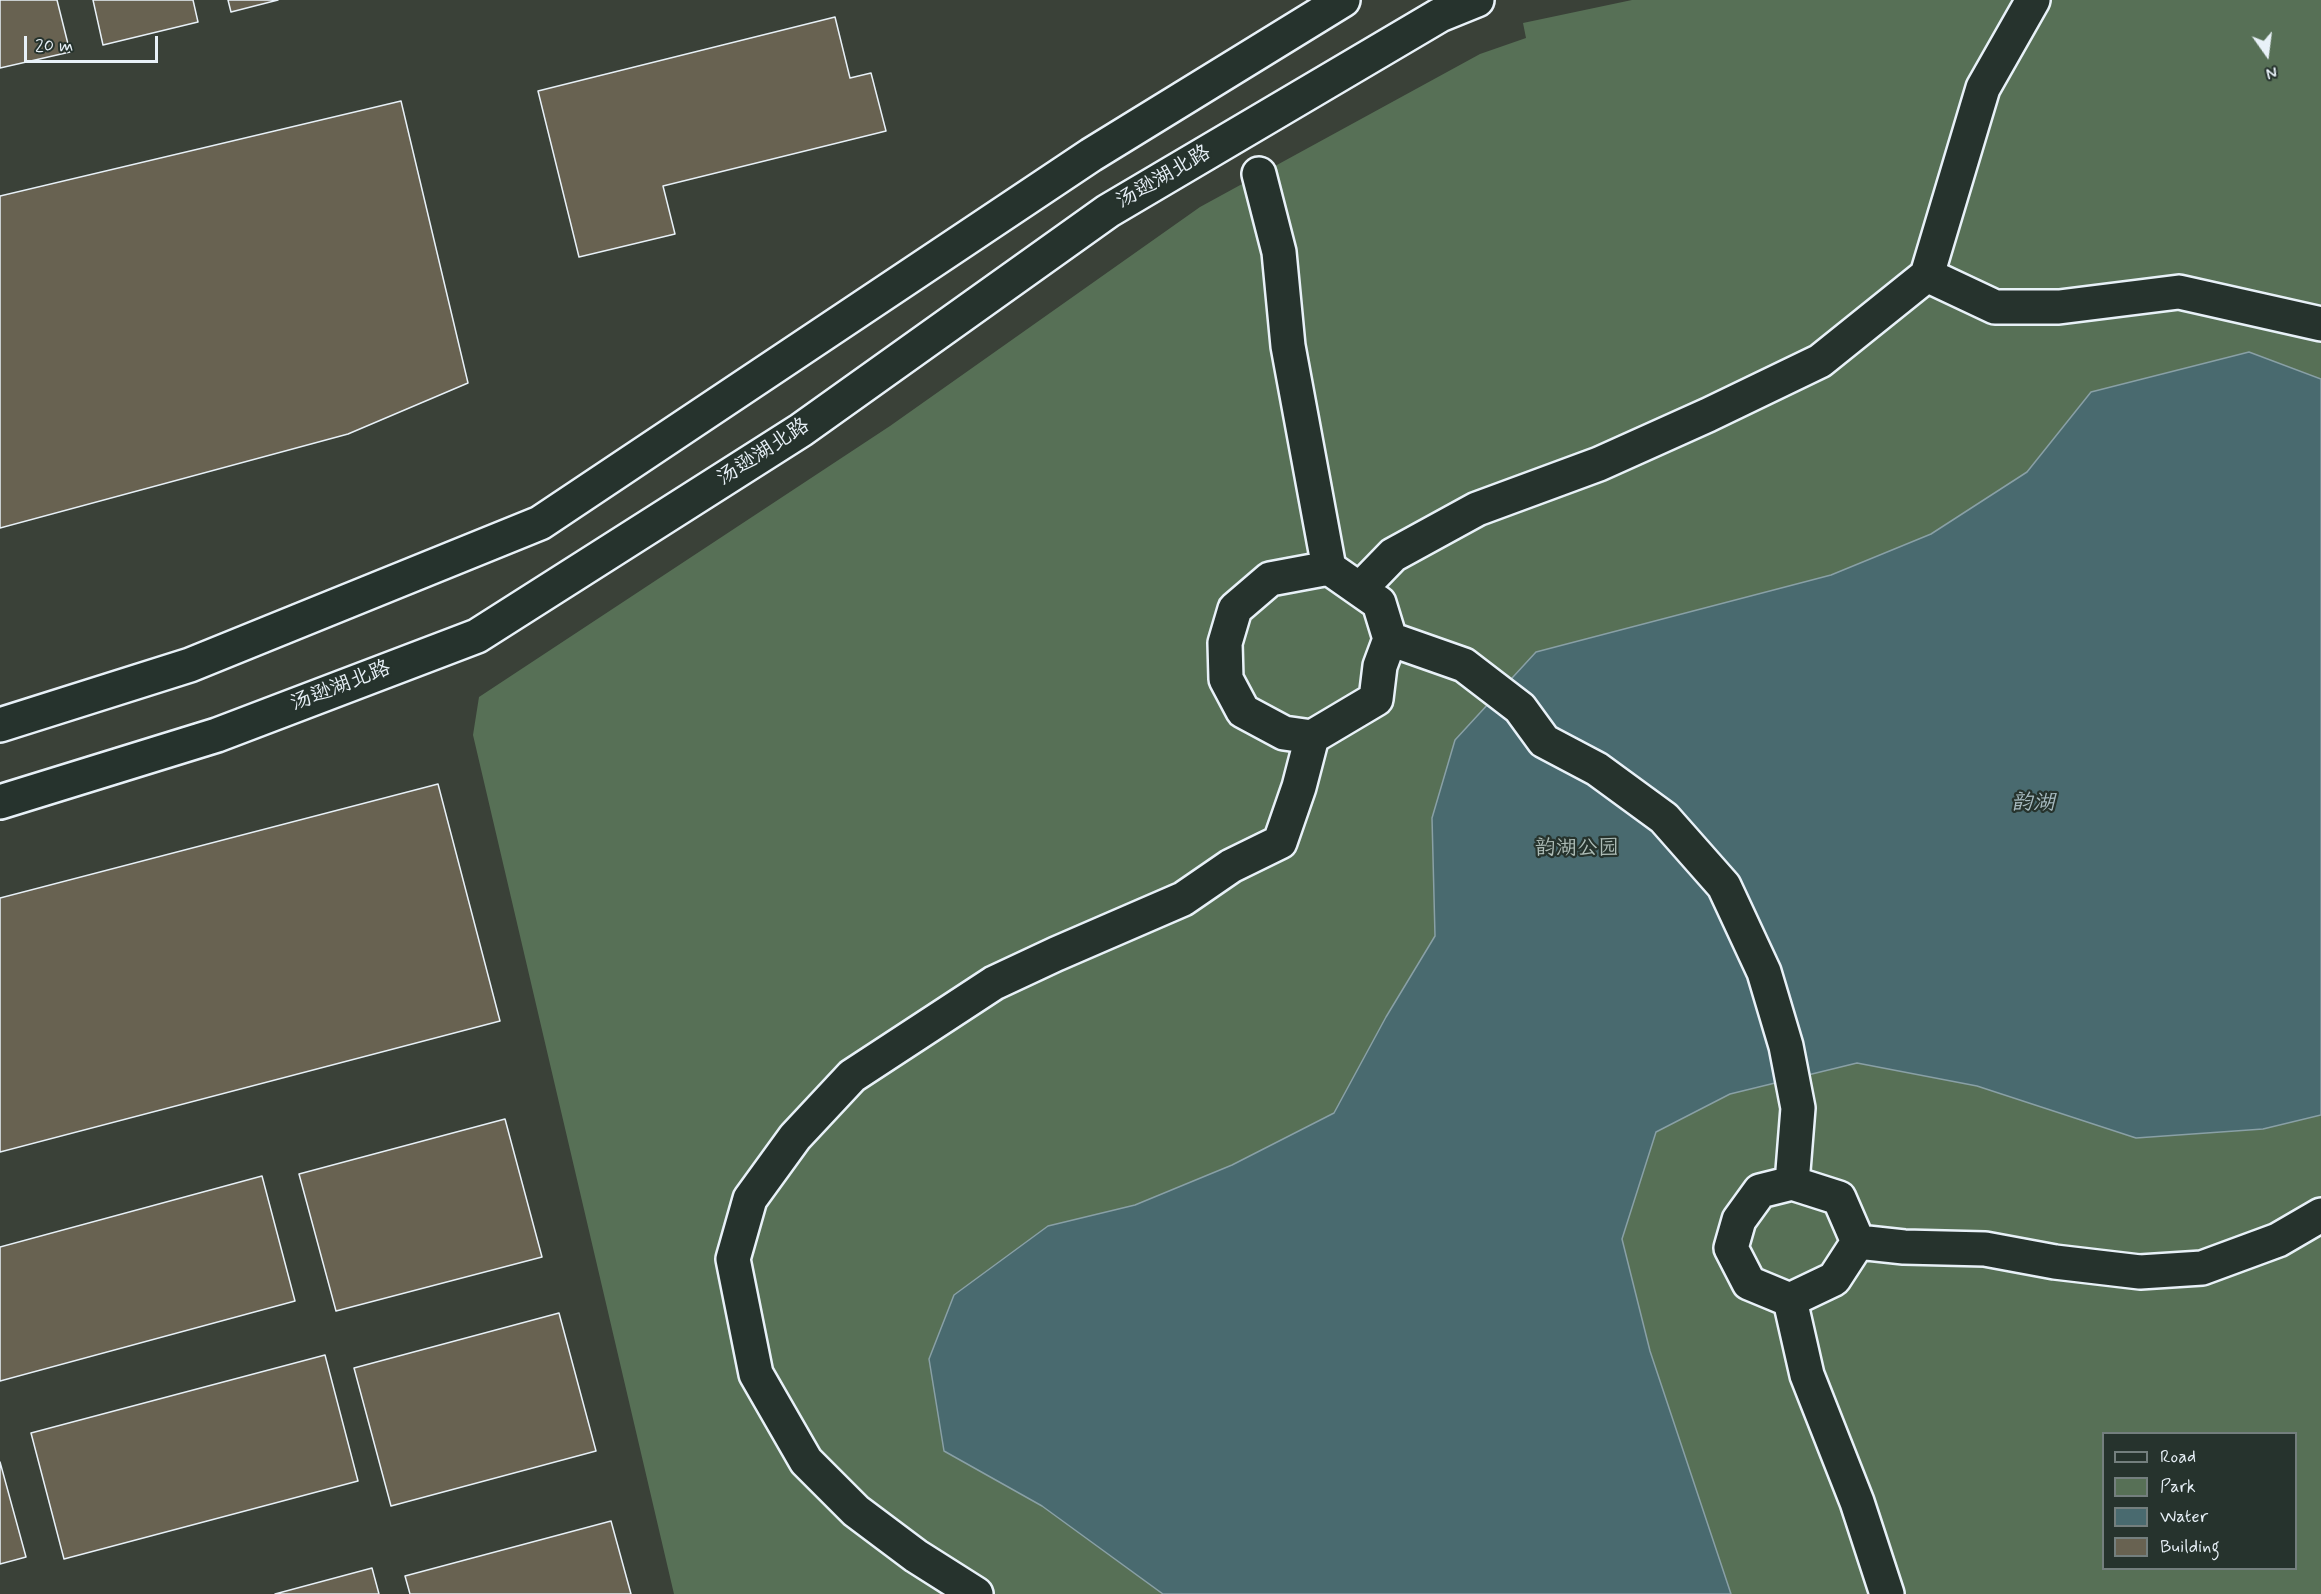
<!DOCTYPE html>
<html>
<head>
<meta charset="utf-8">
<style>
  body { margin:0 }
  #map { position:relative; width:2321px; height:1594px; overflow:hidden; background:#3a4138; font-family:Mynerve,sans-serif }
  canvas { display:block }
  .legend { position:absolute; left:2102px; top:1432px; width:195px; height:138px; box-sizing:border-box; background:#26332d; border:2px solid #747f7e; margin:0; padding:8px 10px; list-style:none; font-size:18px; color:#e8f1f8 }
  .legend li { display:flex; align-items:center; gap:12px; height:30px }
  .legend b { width:30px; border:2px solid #747f7e }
  .north { position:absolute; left:2237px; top:24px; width:60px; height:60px; -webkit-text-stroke:4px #26332d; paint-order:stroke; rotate:166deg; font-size:16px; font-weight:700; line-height:24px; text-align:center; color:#e8f1f8 }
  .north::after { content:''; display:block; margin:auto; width:21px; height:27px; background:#e8f1f8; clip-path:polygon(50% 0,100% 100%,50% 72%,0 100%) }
  .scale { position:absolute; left:24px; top:36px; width:134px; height:27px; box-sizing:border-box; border:3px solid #e8f1f8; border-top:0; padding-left:8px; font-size:18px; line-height:21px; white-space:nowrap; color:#e8f1f8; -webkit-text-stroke:4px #26332d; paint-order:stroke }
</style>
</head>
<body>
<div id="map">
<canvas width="2321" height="1594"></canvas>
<ul class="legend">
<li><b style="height:8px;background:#26332d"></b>Road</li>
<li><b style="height:16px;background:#577056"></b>Park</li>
<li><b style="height:16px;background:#496a6f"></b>Water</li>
<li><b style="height:16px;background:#686251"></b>Building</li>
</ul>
<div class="north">N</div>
<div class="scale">20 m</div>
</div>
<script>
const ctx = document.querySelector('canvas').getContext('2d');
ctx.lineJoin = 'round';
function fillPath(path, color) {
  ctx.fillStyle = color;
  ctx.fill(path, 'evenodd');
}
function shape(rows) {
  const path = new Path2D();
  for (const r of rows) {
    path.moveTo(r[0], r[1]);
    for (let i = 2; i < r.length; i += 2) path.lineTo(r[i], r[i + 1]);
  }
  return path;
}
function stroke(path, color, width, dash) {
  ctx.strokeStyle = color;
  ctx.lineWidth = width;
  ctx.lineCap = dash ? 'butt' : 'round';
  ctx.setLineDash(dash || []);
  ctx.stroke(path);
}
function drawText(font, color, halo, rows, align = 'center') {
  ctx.font = font + ' Mynerve,"LXGW WenKai TC",sans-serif';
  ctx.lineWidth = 4.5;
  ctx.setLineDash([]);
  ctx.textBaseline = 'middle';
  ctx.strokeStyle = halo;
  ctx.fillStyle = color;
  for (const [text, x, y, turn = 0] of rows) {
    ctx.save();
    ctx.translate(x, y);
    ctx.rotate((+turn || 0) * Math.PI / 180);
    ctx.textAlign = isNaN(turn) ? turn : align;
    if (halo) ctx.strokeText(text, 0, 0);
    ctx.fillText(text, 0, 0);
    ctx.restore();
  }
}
const green = shape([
  [1632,0,2321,0,2321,1594,674,1594,473,735,479,697,890,426,1200,207,1480,54,1526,38,1523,23],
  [2104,1434,2296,1434,2296,1568,2104,1568]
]);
const water = shape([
  [2249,352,2321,379,2321,1115,2263,1129,2136,1138,1977,1086,1857,1063,1730,1094,1656,1132,1622,1239,1650,1351,1731,1594,1163,1594,1042,1506,944,1451,929,1359,954,1295,1048,1226,1135,1205,1232,1165,1334,1113,1386,1017,1435,936,1432,818,1455,740,1536,652,1831,575,1931,534,2027,472,2091,392,2249,352]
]);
const building = shape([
  [0,0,57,0,70,52,0,68,0,0],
  [93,0,193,0,198,22,103,45,93,0],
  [228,0,278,0,231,12,228,0],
  [835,17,850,78,871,73,886,131,663,186,675,234,579,257,538,91,835,17],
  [401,101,468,383,348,434,0,528,0,196,401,101],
  [438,784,500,1021,0,1152,0,898,438,784],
  [505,1119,542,1257,336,1311,299,1174,505,1119],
  [262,1176,295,1301,0,1381,0,1247,262,1176],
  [559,1313,596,1451,391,1506,354,1368,559,1313],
  [325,1355,358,1481,64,1559,31,1433,325,1355],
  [0,1462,26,1557,0,1564,0,1462],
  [611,1521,631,1594,410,1594,405,1576,611,1521],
  [372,1568,379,1594,275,1594,372,1568]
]);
const minor = shape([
  [1259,174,1279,252,1288,346,1329,568,1379,603,1390,639,1464,665,1520,708,1544,741,1597,769,1664,818,1724,886,1764,972,1786,1046,1798,1108,1792,1183],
  [1927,275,1983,88,2033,0],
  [1360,589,1393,555,1477,509,1599,464,1708,415,1820,361,1927,275,1995,307,2059,307,2179,292,2321,324],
  [0,725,190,665,540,523,1091,155,1343,0],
  [1312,737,1376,699,1380,666,1390,639],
  [0,802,217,735,477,636,801,430,1108,211,1440,15,1477,0],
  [1792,1183,1839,1198,1858,1242,1834,1279,1790,1300,1749,1283,1731,1248,1739,1220,1760,1191,1792,1183],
  [1858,1242,1904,1247,1985,1249,2055,1262,2140,1272,2202,1268,2278,1240,2321,1215],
  [1790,1300,1807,1375,1857,1502,1887,1594],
  [976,1594,916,1556,856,1511,806,1461,756,1374,733,1259,750,1199,795,1137,852,1076,994,983,1056,954,1183,899,1231,866,1280,842,1299,787,1312,737,1284,733,1243,711,1226,679,1225,643,1235,609,1270,579,1329,568]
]);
const streetNames = [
  ["汤逊湖北路",1164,178,-30],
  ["汤逊湖北路",764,453,-33],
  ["汤逊湖北路",341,687,-21]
];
const parkNames = [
  ["韵湖公园",1577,850]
];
const waterNames = [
  ["韵湖",2033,804]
];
fillPath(green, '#577056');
fillPath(water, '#496a6f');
stroke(water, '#89a0a6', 1.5);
fillPath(building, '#686251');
stroke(building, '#e8f1f8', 1.5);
stroke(minor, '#e8f1f8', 38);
stroke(minor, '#26332d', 33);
drawText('21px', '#e8f1f8', '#26332d', streetNames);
drawText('21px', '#aebdb7', '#26332d', parkNames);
drawText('italic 22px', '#a8bbc1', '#26332d', waterNames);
</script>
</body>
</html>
